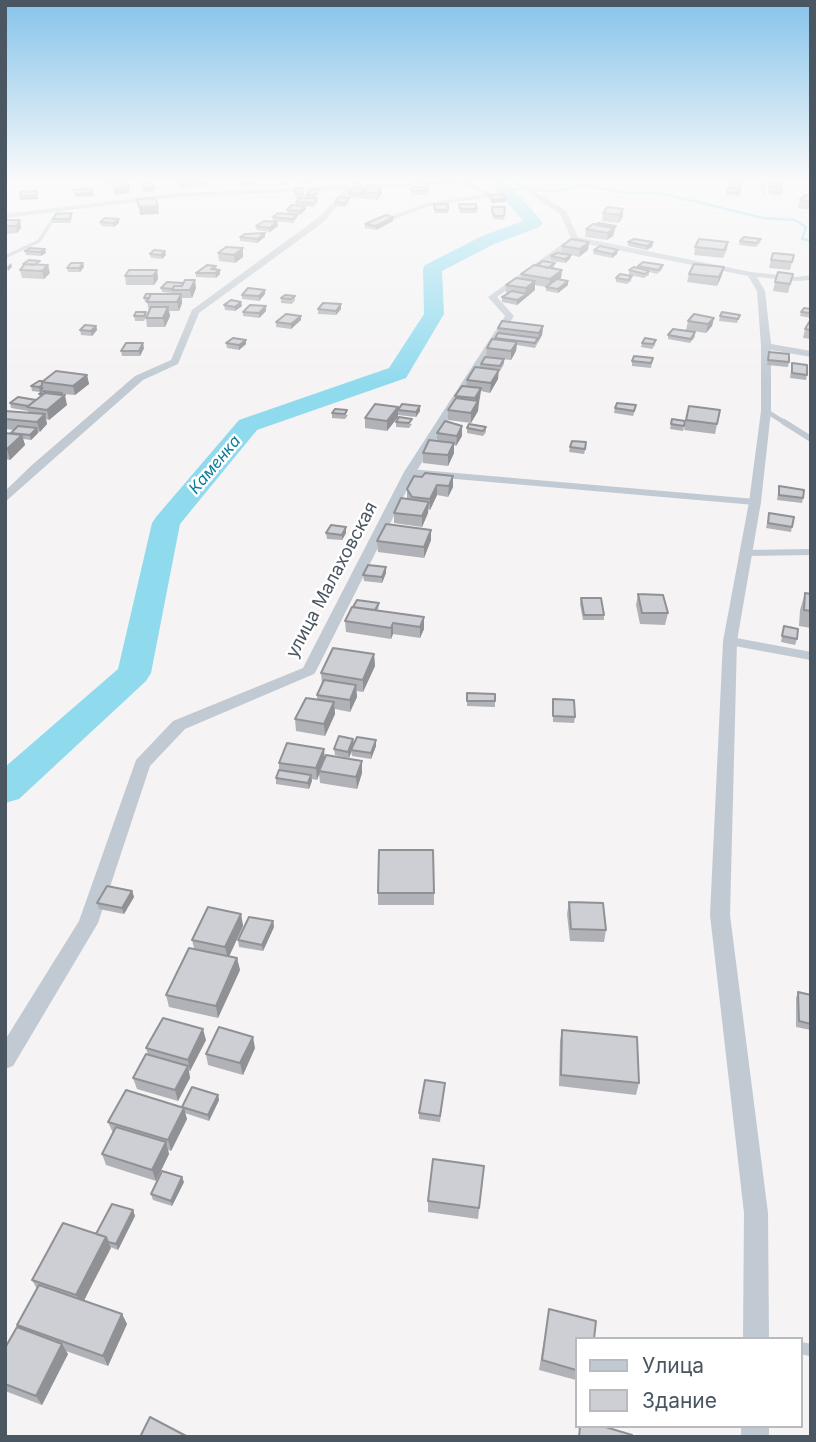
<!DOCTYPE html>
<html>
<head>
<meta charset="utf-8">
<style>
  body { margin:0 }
  #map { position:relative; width:816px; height:1442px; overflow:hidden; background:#f5f3f3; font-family:Inter,sans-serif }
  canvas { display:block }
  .frame { position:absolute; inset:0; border:7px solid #4a5661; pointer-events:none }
  .legend { position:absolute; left:575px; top:1337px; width:228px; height:91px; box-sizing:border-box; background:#fff; border:2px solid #b7bbc0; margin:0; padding:9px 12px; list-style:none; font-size:21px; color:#4a5661 }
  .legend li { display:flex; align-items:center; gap:14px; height:35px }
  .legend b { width:35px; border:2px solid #b7bbc0 }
</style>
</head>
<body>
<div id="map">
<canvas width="816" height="1442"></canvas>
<div class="frame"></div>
<ul class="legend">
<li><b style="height:9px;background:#c1cad2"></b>Улица</li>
<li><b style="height:19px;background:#cdcfd5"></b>Здание</li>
</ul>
</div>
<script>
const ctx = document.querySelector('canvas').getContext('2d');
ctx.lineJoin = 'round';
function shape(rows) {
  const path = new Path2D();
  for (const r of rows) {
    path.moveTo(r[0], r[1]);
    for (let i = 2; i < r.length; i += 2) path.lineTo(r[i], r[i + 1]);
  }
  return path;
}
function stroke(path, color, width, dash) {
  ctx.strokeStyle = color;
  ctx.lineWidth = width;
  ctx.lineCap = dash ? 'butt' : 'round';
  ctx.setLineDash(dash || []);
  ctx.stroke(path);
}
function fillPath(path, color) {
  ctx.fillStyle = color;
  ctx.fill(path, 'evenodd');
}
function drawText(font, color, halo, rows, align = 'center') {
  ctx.font = font + ' Inter,sans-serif';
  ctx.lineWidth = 5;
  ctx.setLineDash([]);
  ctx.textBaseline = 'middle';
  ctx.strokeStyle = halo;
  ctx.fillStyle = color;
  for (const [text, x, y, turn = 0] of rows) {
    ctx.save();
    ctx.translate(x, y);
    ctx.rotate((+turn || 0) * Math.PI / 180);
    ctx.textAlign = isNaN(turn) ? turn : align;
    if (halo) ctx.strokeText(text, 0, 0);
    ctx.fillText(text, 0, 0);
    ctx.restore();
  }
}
const stream = shape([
  [505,189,559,191,587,185,626,193,660,193,763,218,795,220,806,227,802,239,811,241]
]);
const river = shape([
  [495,182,507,182,540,219,543,223,540,227,494,244,442,271,444,314,406,378,257,430,180,524,151,673,146,681,19,799,5,803,5,767,118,669,152,523,156,517,239,420,389,368,424,314,423,269,425,265,482,236,523,221,495,188,495,182]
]);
const serviceFar4 = shape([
  [762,182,764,196],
  [387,220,426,205,491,195,465,183],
  [5,257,39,241,59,210]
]);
const serviceFar3 = shape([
  [766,411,787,424]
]);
const serviceFar2 = shape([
  [784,422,811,439],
  [410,472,755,502],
  [746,553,811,552]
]);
const serviceFar1 = shape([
  [730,641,811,656]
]);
const service = shape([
  [800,1348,811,1350]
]);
const minor = shape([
  [437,182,479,182,351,189,325,221,199,313,178,364,143,380,5,502,5,491,32,465,135,376,171,360,192,310,319,217,344,190,177,197,5,218,5,214,177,193,437,182],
  [513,182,520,182,566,211,578,237,751,272,797,277,811,275,811,280,797,281,757,277,765,291,771,344,811,351,811,357,771,350,771,411,761,502,737,641,730,915,768,1213,769,1339,743,1339,744,1213,710,915,723,641,749,502,761,411,761,346,757,291,748,276,576,242,497,297,514,316,416,472,316,671,314,674,185,729,150,766,98,923,13,1066,5,1069,5,1040,79,921,136,760,173,721,303,668,404,472,505,316,488,297,571,238,560,214,513,182],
  [741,1426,769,1426,769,1437,741,1437,741,1426]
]);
const wall = shape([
  [192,182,190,188,180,189,180,185],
  [194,182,207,182,208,186,194,187],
  [238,182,259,182,259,185,239,186],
  [276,182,290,182,290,185,278,185],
  [298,182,310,182,310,184,299,184],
  [351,182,362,182,362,184,352,184],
  [730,182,740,182,739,196,726,195,727,188,731,188],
  [767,182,781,182,782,184,781,195,769,195,769,191,770,187],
  [382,186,382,194,377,200,348,197,348,193,365,189],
  [428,187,427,195,411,195,411,191],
  [295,188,302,188,303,198,306,198,306,195,319,189,319,193,315,198,317,198,318,202,314,207,305,206,306,209,300,215,287,214,287,210,296,205,296,202,299,198,296,198],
  [811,196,811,210,798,208,800,200],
  [349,198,349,202,345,207,335,206,335,202],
  [434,204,448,204,448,213,435,213],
  [459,204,477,209,477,213,460,213],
  [492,207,505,207,504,220,494,219,492,216],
  [623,209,623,216,619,223,602,221,603,213],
  [297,215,297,218,293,223,273,221,273,217],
  [73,217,70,223,53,223,53,219],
  [393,217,393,221,376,230,365,228,365,224],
  [5,220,20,220,21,228,17,233,5,234],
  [100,222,119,223,114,227,101,226],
  [256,226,278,226,270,232,256,230],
  [586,229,615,230,614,231,613,236,607,240,585,237],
  [265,233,265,237,257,243,240,241,240,237],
  [761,239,760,243,756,247,739,245,740,241],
  [589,242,588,250,579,257,571,255,570,259,565,263,551,261,551,256,561,253,562,246],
  [628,242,653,242,652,247,646,250,628,246],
  [728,242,727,250,723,258,694,255,695,247],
  [243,248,243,257,235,263,219,261,218,253],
  [594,250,617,254,612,258,593,254],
  [25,251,46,253,41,256,26,255],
  [150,254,166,255,162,259,151,258],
  [794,255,790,270,769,268,771,260],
  [83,263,84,267,80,272,68,272,67,268],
  [555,263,554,267,553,268,562,270,561,278,560,279,568,285,558,293,546,291,546,287,535,285,535,290,517,305,502,302,502,297,508,293,506,293,506,285,521,278,521,274,537,265],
  [23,264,40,265,50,273,44,279,22,278,20,270,24,266],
  [663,265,662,270,657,274,649,272,649,275,644,278,629,275,629,270,637,268,638,266],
  [216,266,217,270,220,274,216,278,196,277,196,273],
  [157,270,158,279,154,285,126,285,125,276],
  [689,274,722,275,717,286,687,282],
  [793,274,788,293,773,291,775,282],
  [632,276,631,281,627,284,616,282,616,278],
  [161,288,196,288,192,298,182,298,182,303,179,311,169,311,170,316,165,327,147,327,146,318,149,311,147,302,145,302,144,298,173,294,173,293,162,292],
  [265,290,265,294,259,301,242,299,242,295],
  [295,296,295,300,292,304,281,303,281,298],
  [224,305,242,306,235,311,225,310],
  [318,309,341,309,336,315,318,314],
  [811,309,811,318,800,316,801,312],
  [266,311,259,318,243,316,243,312],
  [146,312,146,317,144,321,135,321,134,316],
  [740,315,737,323,719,321,720,316],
  [301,316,301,320,291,329,276,327,276,322],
  [714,318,712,326,706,333,686,330,688,321],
  [811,319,811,339,803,338,805,329],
  [96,326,97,330,92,336,81,335,80,330],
  [543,326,542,335,535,348,517,345,516,351,511,360,486,357,487,348,495,339,498,334,498,328],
  [695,332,695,337,690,343,668,339,668,335],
  [656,340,655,345,652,349,641,347,642,343],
  [226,343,246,344,239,350,227,348],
  [144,348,140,356,122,356,121,351],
  [769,352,789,362,788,367,767,365],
  [653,358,651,368,632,366,632,361],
  [504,359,504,364,500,371,498,371,498,379,490,393,481,391,480,398,478,402,478,411,471,423,448,420,448,410,455,399,455,396,466,387,467,380,480,367,481,364],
  [792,363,807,375,806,380,790,378],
  [87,375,89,384,75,395,62,394,67,405,49,420,46,419,47,424,31,440,23,439,25,445,10,460,5,459,5,433,11,434,11,433,14,430,5,429,5,411,28,413,28,411,11,408,10,403,36,400,40,397,39,394,44,391,44,389,40,392,32,391,31,386,42,381],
  [615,408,635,410,633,416,614,413],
  [398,410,420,411,416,417,398,415,398,417,387,431,365,428,365,418],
  [720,410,715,434,684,430,686,420],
  [332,413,348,415,345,419,332,418],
  [672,419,684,426,683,431,670,429],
  [396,422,412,424,409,428,396,427],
  [486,427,486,432,483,436,467,433,467,428],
  [437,433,462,436,456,446,454,445,454,453,448,466,423,463,423,453,437,441],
  [570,447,586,447,584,454,569,452],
  [453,476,453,487,448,497,437,495,430,510,428,509,428,513,422,527,394,523,394,513,407,499,407,489,422,477],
  [779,486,803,498,802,503,777,500],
  [769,513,792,527,791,532,766,528],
  [431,530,431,540,424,558,378,552,377,541],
  [326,533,346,533,342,540,327,539],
  [386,573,382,583,364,581,363,575],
  [805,593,811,594,811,628,799,626,800,610],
  [638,594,668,613,665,625,640,624,636,605],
  [581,598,604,615,604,620,583,620,580,604],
  [379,603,378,611,424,617,424,629,420,638,393,634,391,639,346,632,345,621],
  [784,626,797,639,795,645,781,642],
  [374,654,375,666,363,692,356,691,357,697,350,712,335,709,335,714,325,736,296,731,295,719,317,700,317,695,322,685,321,673],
  [467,699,495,701,495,707,467,706],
  [553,699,575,717,574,723,553,722],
  [353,739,354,745,349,758,335,755,334,749],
  [376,746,371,759,352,756,351,750],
  [324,759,362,761,362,773,357,789,320,783,319,773,317,780,312,779,309,789,276,784,276,778,279,770,279,763],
  [132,891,134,897,124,914,99,909,97,903],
  [378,893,434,893,434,905,378,905],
  [569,902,606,930,604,942,570,941,567,914],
  [241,914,243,926,229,956,237,958,240,970,218,1018,169,1007,166,995,194,948,192,940],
  [273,921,274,927,263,951,239,947,238,940],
  [798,992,811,995,811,1030,796,1027,796,998],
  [562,1030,639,1083,636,1095,559,1086,560,1041],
  [206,1040,190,1071,189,1071,190,1078,178,1101,137,1089,133,1078,148,1055,146,1048],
  [255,1048,243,1075,208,1065,206,1054],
  [445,1083,440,1122,419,1119,419,1113],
  [218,1095,219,1100,209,1121,185,1113,187,1119,171,1151,168,1150,169,1154,156,1181,106,1165,102,1154,113,1133,108,1122,182,1107],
  [484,1166,478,1219,428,1212,428,1201],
  [184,1182,172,1206,153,1200,151,1194],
  [133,1210,135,1216,118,1250,110,1247,84,1301,122,1314,127,1324,108,1366,66,1351,68,1354,42,1405,5,1391,5,1348,19,1328,17,1325,37,1289,32,1280,96,1234],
  [549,1309,576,1339,576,1380,539,1370]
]);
const shadedWall = shape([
  [129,186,130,193,114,195,113,187],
  [382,186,382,194,377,200,377,193],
  [155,187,155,191,143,192,143,188],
  [37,191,38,199,20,200,20,196],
  [93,192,94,196,75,197,75,194],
  [506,199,506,202,491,203,492,200],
  [158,206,159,214,140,215,139,207],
  [305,206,306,209,300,215,300,211],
  [623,209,623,216,619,223,619,215],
  [393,217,393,221,376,230,376,226],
  [119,219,119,223,114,227,113,223],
  [20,220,21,228,17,233,16,226],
  [277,222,278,226,270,232,269,228],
  [616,226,613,236,607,240,608,233],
  [265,233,265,237,257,243,257,239],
  [589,242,588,250,579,257,580,249],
  [653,242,652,247,646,250,647,246],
  [243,248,243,257,235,263,234,255],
  [45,249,46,253,41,256,40,252],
  [618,250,617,254,612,258,612,254],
  [165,251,166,255,162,259,161,255],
  [571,255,570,259,565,263,565,259],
  [11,263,12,267,8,271,7,267],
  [83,263,84,267,80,272,79,268],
  [48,265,50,273,44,279,42,271],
  [724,267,722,275,717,286,719,277],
  [157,270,158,279,154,285,153,276],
  [220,270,220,274,216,278,215,273],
  [562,270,561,278,549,287,550,279],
  [195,280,196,288,192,298,190,290],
  [535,281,535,290,517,305,517,300,525,295,526,288],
  [568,281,568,285,558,293,558,289],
  [265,290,265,294,259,301,259,296],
  [181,294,182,303,179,311,177,302],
  [241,302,242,306,235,311,235,307],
  [341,304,341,309,336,315,336,311],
  [266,306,266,311,259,318,259,313],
  [168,307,170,316,165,327,163,318],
  [301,316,301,320,291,329,291,324],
  [714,318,712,326,706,333,708,324],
  [96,326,97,330,92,336,91,331],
  [543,326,542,335,538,342,539,333],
  [246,340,246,344,239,350,239,345],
  [517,342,516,351,511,360,511,351],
  [143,343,144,348,140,356,139,351],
  [499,370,498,379,490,393,491,383],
  [87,375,89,384,75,395,73,386],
  [42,385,44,389,40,392,39,387],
  [481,388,478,411,471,423,471,413,474,407,475,398],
  [62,393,63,397,65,395,67,405,49,420,47,410],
  [420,406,420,411,416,417,416,412],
  [398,407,398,417,387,431,387,421],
  [45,414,47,424,40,432,37,422],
  [462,426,462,436,456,446,457,436],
  [37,428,38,433,31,440,30,435],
  [22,435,25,445,10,460,7,449],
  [454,443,454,453,448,466,448,455],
  [453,476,453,487,448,497,449,486],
  [437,485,437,495,430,510,430,499],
  [429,502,428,513,422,527,422,516],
  [346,527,346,533,342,540,342,535],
  [431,530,431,540,424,558,424,547],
  [386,567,386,573,382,583,382,577],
  [424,617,424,629,420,638,420,627],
  [393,623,393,634,391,639,391,628],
  [374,654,375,666,363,692,363,680],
  [356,685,357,697,350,712,350,700],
  [334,702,335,714,325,736,324,724],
  [353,739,354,745,349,758,348,752],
  [376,740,376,746,371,759,371,753],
  [324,749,325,760,317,780,316,768],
  [362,761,362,773,357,789,356,777],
  [311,775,312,781,309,789,308,783],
  [132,891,134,897,124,914,122,908],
  [241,914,243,926,228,959,225,947],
  [273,921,274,927,263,951,262,945],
  [237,958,240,970,218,1018,216,1006],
  [203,1029,206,1040,190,1071,188,1060],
  [253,1037,255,1048,243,1075,240,1063],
  [188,1066,190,1078,178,1101,175,1090],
  [218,1095,219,1100,209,1121,208,1115],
  [184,1108,187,1119,171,1151,168,1140],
  [166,1142,169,1154,156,1181,152,1170],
  [182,1177,184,1182,172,1206,171,1201],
  [133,1210,135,1216,118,1250,116,1244],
  [106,1237,111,1248,81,1306,76,1295],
  [122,1314,127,1324,108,1366,103,1356],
  [62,1344,68,1354,42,1405,36,1396]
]);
const building = shape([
  [109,182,126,182,129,186,113,187,109,182],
  [180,182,190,182,190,185,180,185,180,182],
  [731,182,740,182,741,187,731,187,731,182],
  [770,182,781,182,782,184,771,183,770,182],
  [153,183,155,187,143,188,141,184,153,183],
  [368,185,382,186,377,193,362,192,368,185],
  [412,187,428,187,427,191,411,191,412,187],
  [769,187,781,188,782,192,770,191,769,187],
  [91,188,93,192,75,194,73,190,91,188],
  [295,188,302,188,303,194,296,194,295,188],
  [353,188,365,189,362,192,362,194,348,193,353,188],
  [727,188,740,189,740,193,727,192,727,188],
  [312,189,319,189,315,195,306,195,312,189],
  [37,191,37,195,20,196,20,192,37,191],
  [502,194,506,199,492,200,488,195,502,194],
  [805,195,811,196,811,202,800,200,805,195],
  [339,197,349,198,345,203,335,202,339,197],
  [155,198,158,206,139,207,137,199,155,198],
  [299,198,317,198,314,203,296,202,299,198],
  [434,204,448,204,448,210,435,210,434,204],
  [459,204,476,204,477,209,460,209,459,204],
  [292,205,305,206,300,211,287,210,292,205],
  [492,207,505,207,504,216,495,216,492,212,492,207],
  [607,207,623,209,619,215,603,213,607,207],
  [72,213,69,219,53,219,56,214,72,213],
  [278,213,297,215,293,219,273,217,278,213],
  [386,215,393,217,376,226,365,224,386,215],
  [105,218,119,219,113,223,100,222,105,218],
  [5,220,20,220,16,226,5,226,5,220],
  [264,221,277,222,269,228,256,226,264,221],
  [598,223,616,226,613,228,596,225,598,223],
  [593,224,614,228,608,233,586,229,593,224],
  [265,233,257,239,240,237,245,234,265,233],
  [744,237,761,239,756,243,740,241,744,237],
  [571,239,589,242,580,249,562,246,571,239],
  [634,239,653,242,647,246,628,242,634,239],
  [699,239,728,242,724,250,695,247,699,239],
  [600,246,618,250,612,254,594,250,600,246],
  [226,247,243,248,234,255,218,253,226,247],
  [30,248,45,249,40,252,25,251,30,248],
  [154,250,165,251,161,255,150,254,154,250],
  [557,253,571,255,565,259,551,256,557,253],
  [773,253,794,255,792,262,771,260,773,253],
  [29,260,40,261,34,265,23,264,29,260],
  [543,261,555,263,548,268,537,265,543,261],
  [643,262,663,265,658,270,638,266,643,262],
  [71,263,83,263,79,268,67,268,71,263],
  [25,264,48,265,42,271,20,270,25,264],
  [694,264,724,267,719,277,689,274,694,264],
  [207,265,216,266,211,269,220,270,215,273,196,273,207,265],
  [534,265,562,270,550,279,521,274,534,265],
  [634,267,649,271,645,274,629,270,634,267],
  [129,270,157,270,153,276,125,276,129,270],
  [778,272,793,274,790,284,775,282,778,272],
  [620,274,632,276,628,280,616,278,620,274],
  [516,278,535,281,526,288,506,285,516,278],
  [557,279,568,281,558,289,546,287,557,279],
  [185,280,195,280,190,290,172,290,174,286,182,286,185,280],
  [167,282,183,283,182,286,174,286,173,289,161,288,167,282],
  [248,288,265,290,259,296,242,295,248,288],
  [512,291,527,294,517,300,502,297,512,291],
  [146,294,161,294,151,294,149,298,144,298,146,294],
  [151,294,181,294,177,302,147,302,151,294],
  [285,295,295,296,291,299,281,298,285,295],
  [231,300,241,302,235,307,224,305,231,300],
  [323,303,341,304,336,311,318,309,323,303],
  [250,305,266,306,259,313,243,312,250,305],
  [151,307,168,307,163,318,146,318,151,307],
  [804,308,811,309,811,313,801,312,804,308],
  [136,312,146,312,144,316,134,316,136,312],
  [722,312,740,315,738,319,720,316,722,312],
  [286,314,301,316,291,324,276,322,286,314],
  [694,314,714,318,708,324,688,321,694,314],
  [811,319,811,330,805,329,811,319],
  [502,321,543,326,539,333,498,328,502,321],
  [85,325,96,326,91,331,80,330,85,325],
  [673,329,695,332,691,339,668,335,673,329],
  [498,333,538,338,535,343,495,338,498,333],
  [233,338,246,340,239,345,226,343,233,338],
  [645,338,656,340,653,344,642,343,645,338],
  [492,339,517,342,511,351,487,348,492,339],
  [126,343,143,343,139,351,121,351,126,343],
  [769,352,789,354,789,362,768,360,769,352],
  [634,356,653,358,651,363,632,361,634,356],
  [485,357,504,359,500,366,481,364,485,357],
  [792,363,807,365,807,375,792,373,792,363],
  [475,367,499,370,491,383,467,380,475,367],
  [56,371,87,375,73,386,42,382,56,371],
  [39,381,42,381,42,385,39,387,31,386,39,381],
  [462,386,481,388,475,398,455,396,462,386],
  [43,391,62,393,61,395,45,393,43,394,39,394,43,391],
  [45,393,65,395,47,410,27,407,45,393],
  [18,397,36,400,28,406,10,403,18,397],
  [456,398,478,401,471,413,448,410,456,398],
  [617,403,636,405,634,411,615,408,617,403],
  [375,404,398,407,387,421,365,418,375,404],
  [402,404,420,406,416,412,398,410,402,404],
  [689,406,720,410,717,424,686,420,689,406],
  [335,409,347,410,345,414,332,413,335,409],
  [5,411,45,414,37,422,5,419,5,411],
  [399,417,412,419,409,423,396,422,399,417],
  [672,419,685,421,684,426,671,424,672,419],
  [445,421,462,426,457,436,437,433,445,421],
  [469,424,486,427,483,431,467,428,469,424],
  [18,426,37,428,30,435,11,433,18,426],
  [5,433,22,435,7,449,5,449,5,433],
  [429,440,454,443,448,455,423,453,429,440],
  [572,441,586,442,585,449,570,447,572,441],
  [425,473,453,476,449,486,437,485,430,499,412,497,407,489,414,476,422,477,425,473],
  [779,486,804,490,803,498,779,495,779,486],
  [401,498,429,502,422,516,394,513,401,498],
  [769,513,794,517,792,527,768,523,769,513],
  [386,524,431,530,424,547,377,541,386,524],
  [331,525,346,527,342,535,326,533,331,525],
  [368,565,386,567,382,577,363,575,368,565],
  [805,593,811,594,811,611,804,610,805,593],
  [638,594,663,595,668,613,642,613,638,594],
  [581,598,601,598,604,615,584,615,581,598],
  [357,600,379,603,375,610,353,607,357,600],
  [352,607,424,617,420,627,393,623,391,628,345,621,352,607],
  [784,626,798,629,797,639,782,636,784,626],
  [333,648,374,654,363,680,321,673,333,648],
  [324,680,356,685,350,700,317,695,324,680],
  [467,693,495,694,495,701,467,701,467,693],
  [306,698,334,702,324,724,295,719,306,698],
  [553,699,574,700,575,717,553,716,553,699],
  [339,736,353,739,348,752,334,749,339,736],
  [357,737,376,740,371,753,351,750,357,737],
  [287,743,324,749,316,768,279,763,287,743],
  [326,755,362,761,356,777,319,771,326,755],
  [279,770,311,775,308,783,276,778,279,770],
  [379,850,433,850,434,893,378,893,379,850],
  [107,886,132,891,122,908,97,903,107,886],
  [569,902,603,903,606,930,571,929,569,902],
  [208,907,241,914,225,947,192,940,208,907],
  [249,917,273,921,262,945,238,940,249,917],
  [189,948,237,958,216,1006,166,995,189,948],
  [798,992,811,995,811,1024,799,1021,798,992],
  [163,1018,203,1029,188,1060,146,1048,163,1018],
  [219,1027,253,1037,240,1063,206,1054,219,1027],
  [562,1030,637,1037,639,1083,561,1075,562,1030],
  [146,1054,188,1066,175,1090,133,1078,146,1054],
  [425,1080,445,1083,440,1116,419,1113,425,1080],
  [192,1087,218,1095,208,1115,182,1107,192,1087],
  [126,1090,184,1108,168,1140,108,1122,126,1090],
  [116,1127,166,1142,152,1170,102,1154,116,1127],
  [433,1159,484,1166,479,1208,428,1201,433,1159],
  [162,1171,182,1177,171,1201,151,1194,162,1171],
  [112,1204,133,1210,116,1244,108,1242,106,1237,96,1234,112,1204],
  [63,1223,106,1237,76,1295,32,1280,63,1223],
  [39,1285,122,1314,103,1356,17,1325,39,1285],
  [549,1309,596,1321,594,1339,576,1339,576,1370,542,1360,549,1309],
  [17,1327,62,1344,36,1396,5,1384,5,1348,17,1327],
  [150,1417,188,1437,140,1437,150,1417],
  [580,1426,602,1426,632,1435,632,1437,579,1437,580,1426]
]);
const farWaternames = [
  ["Каменка",215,465,-50]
];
const streetNames = [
  ["улица Малаховская",332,580,-62]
];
stroke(stream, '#90daee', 2.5);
fillPath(river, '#90daee');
stroke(serviceFar4, '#c1cad2', 3.5);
stroke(serviceFar3, '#c1cad2', 4.5);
stroke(serviceFar2, '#c1cad2', 6);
stroke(serviceFar1, '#c1cad2', 8);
stroke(service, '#c1cad2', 12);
fillPath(minor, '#c1cad2');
fillPath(wall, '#b0b2b7');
fillPath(shadedWall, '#909195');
fillPath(building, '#cdcfd5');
stroke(building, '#909195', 2);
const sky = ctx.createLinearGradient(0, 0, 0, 384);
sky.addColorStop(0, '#85c3ea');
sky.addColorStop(0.47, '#fafafa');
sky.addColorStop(1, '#fafafa00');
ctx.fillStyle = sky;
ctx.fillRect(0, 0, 816, 384);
drawText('italic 16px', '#0c7c9b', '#fff', farWaternames);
drawText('18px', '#4a5661', '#fff', streetNames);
</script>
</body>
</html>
